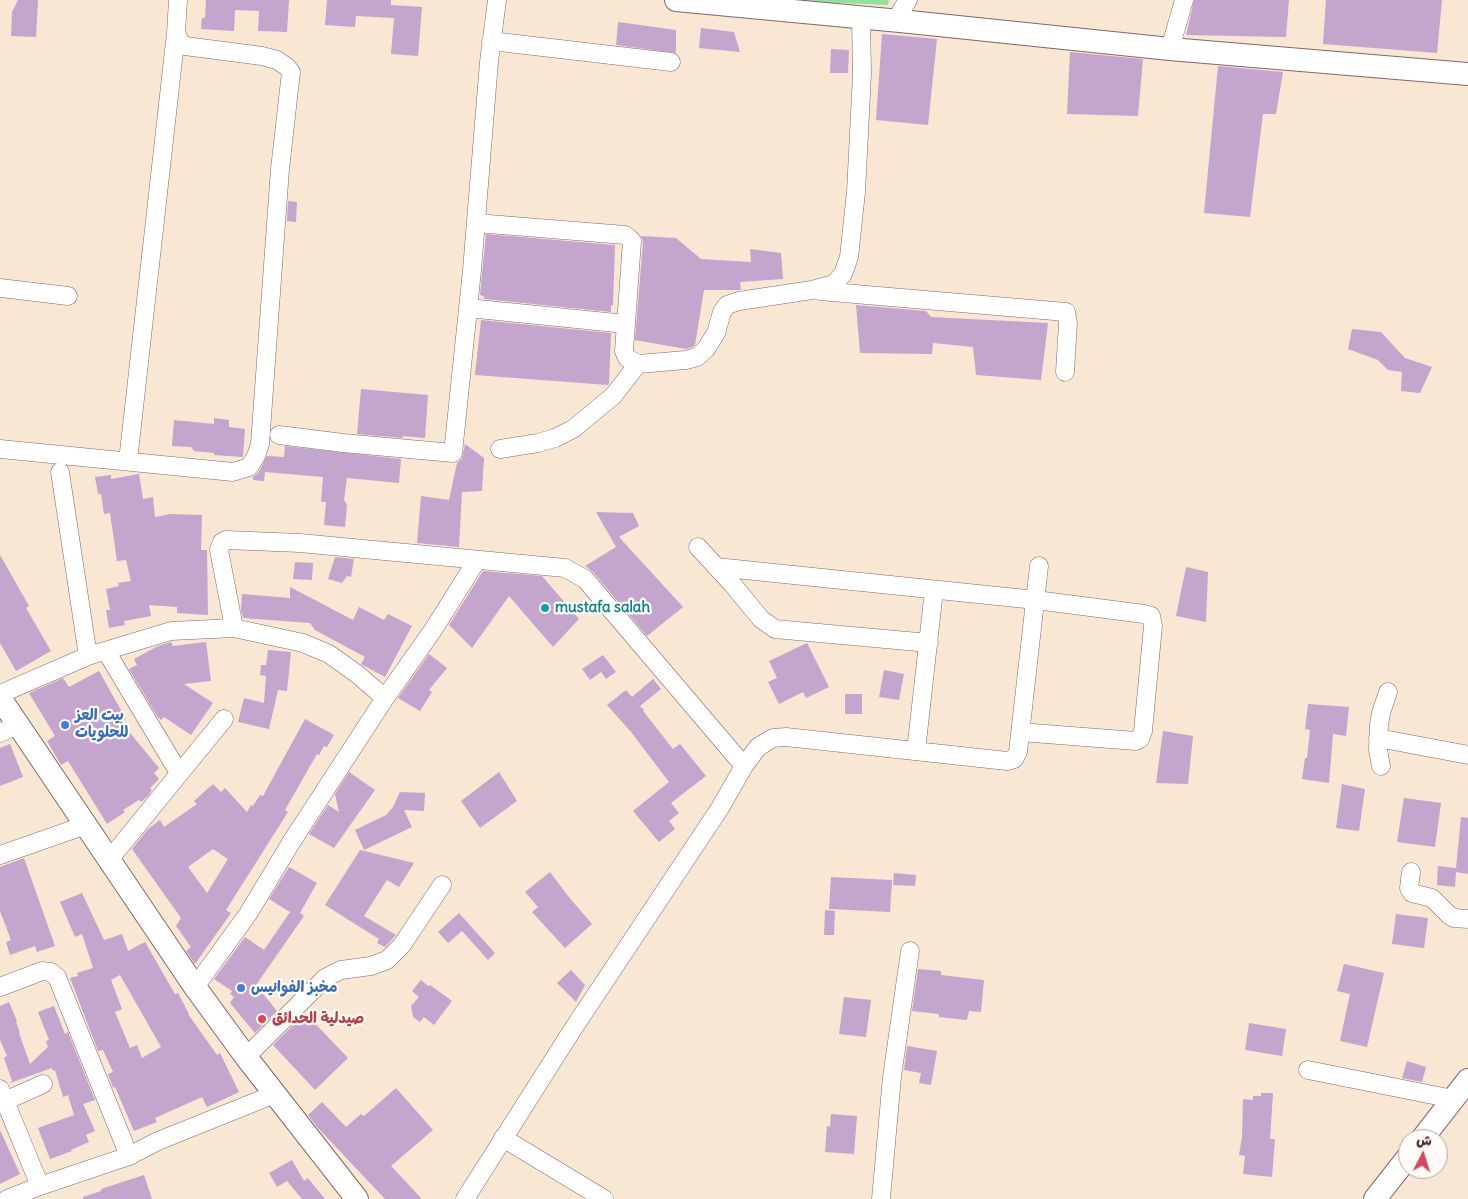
<!DOCTYPE html>
<html>
<head>
<meta charset="utf-8">
<style>
  body { margin:0 }
  #map { position:relative; width:1468px; height:1199px; overflow:hidden; background:#f7e7d3; font-family:Delius,"Playpen Sans Arabic",sans-serif }
  canvas { display:block }
  .north { position:absolute; left:1398px; top:1129px; width:50px; height:50px; box-sizing:border-box; background:#fdfcf7; border:1px solid #b5a4a5; border-radius:50%; rotate:5deg; font-size:14px; font-weight:700; line-height:20px; text-align:center; color:#4a1f2b }
  .north::after { content:''; display:block; margin:auto; width:18px; height:22px; background:#d1495b; clip-path:polygon(50% 0,100% 100%,50% 72%,0 100%) }
</style>
</head>
<body>
<div id="map">
<canvas width="1468" height="1199"></canvas>
<div class="north">ش</div>
</div>
<script>
const ctx = document.querySelector('canvas').getContext('2d');
ctx.lineJoin = 'round';
function fillPath(path, color) {
  ctx.fillStyle = color;
  ctx.fill(path, 'evenodd');
}
function shape(rows) {
  const path = new Path2D();
  for (const r of rows) {
    path.moveTo(r[0], r[1]);
    for (let i = 2; i < r.length; i += 2) path.lineTo(r[i], r[i + 1]);
  }
  return path;
}
function stroke(path, color, width, dash) {
  ctx.strokeStyle = color;
  ctx.lineWidth = width;
  ctx.lineCap = dash ? 'butt' : 'round';
  ctx.setLineDash(dash || []);
  ctx.stroke(path);
}
function drawText(font, color, halo, rows, align = 'center') {
  ctx.font = font + ' Delius,"Playpen Sans Arabic",sans-serif';
  ctx.lineWidth = 4.5;
  ctx.setLineDash([]);
  ctx.textBaseline = 'middle';
  ctx.strokeStyle = halo;
  ctx.fillStyle = color;
  for (const [text, x, y, turn = 0] of rows) {
    ctx.save();
    ctx.translate(x, y);
    ctx.rotate((+turn || 0) * Math.PI / 180);
    ctx.textAlign = isNaN(turn) ? turn : align;
    if (halo) ctx.strokeText(text, 0, 0);
    ctx.fillText(text, 0, 0);
    ctx.restore();
  }
}
const green = shape([
  [768,0,889,0,888,5]
]);
const building = shape([
  [18,0,38,0,36,37,11,36,12,12],
  [206,0,289,0,287,32,258,31,259,11,235,10,234,31,201,29,202,18,205,18],
  [327,0,391,0,391,5,422,7,418,56,391,54,394,18,356,16,355,27,325,25],
  [1194,0,1289,0,1286,37,1186,35],
  [1326,0,1442,0,1437,53,1323,44],
  [618,22,676,30,676,53,616,45],
  [701,28,734,32,740,52,699,48],
  [882,34,937,39,928,125,876,120],
  [831,49,849,50,848,73,830,73],
  [1070,52,1143,59,1138,116,1067,114],
  [1218,66,1283,72,1276,114,1263,114,1250,217,1204,213],
  [288,201,297,202,296,222,287,221],
  [486,234,615,245,613,305,611,305,611,312,484,299,484,296,480,295],
  [641,236,676,238,701,259,751,262,750,249,781,253,783,279,740,282,741,290,704,290,695,345,692,347,686,349,635,340,643,242],
  [856,305,926,311,931,317,1048,323,1041,380,976,375,973,347,933,343,932,354,860,353],
  [481,320,611,333,609,383,608,385,475,375],
  [1352,329,1381,332,1405,358,1432,367,1420,393,1401,391,1402,372,1388,370,1378,360,1348,349],
  [361,389,428,395,425,438,403,436,403,438,357,434],
  [214,418,229,420,229,427,245,429,243,457,214,455,214,453,194,451,191,447,172,446,174,420,214,424],
  [465,444,484,458,482,491,462,492,459,547,417,543,421,496,449,500,457,463,462,459],
  [285,446,401,459,399,483,347,478,344,500,347,505,345,527,324,525,326,502,321,502,323,477,265,472,264,481,253,480,253,477,258,473,267,456,284,457],
  [139,474,143,499,153,497,155,517,171,514,202,515,201,550,207,550,208,615,177,613,177,607,149,605,151,616,124,621,125,625,109,628,106,610,110,610,106,589,119,586,118,583,131,581,126,560,117,561,110,513,104,514,101,494,98,494,95,477,111,475,111,479],
  [596,512,633,513,639,526,619,537,683,607,647,636,593,572,585,566,616,547],
  [0,555,29,606,26,608,51,651,16,671,0,643],
  [335,557,354,559,351,577,347,576,342,583,328,579],
  [295,562,313,563,312,580,293,579],
  [1186,567,1208,572,1206,622,1176,616],
  [483,571,542,576,579,619,553,647,509,596,472,648,449,625],
  [290,587,353,620,359,607,384,620,388,614,412,626,385,677,361,664,365,657,315,630,310,623,243,618,241,610,242,594,290,598],
  [171,642,173,646,206,642,211,681,184,684,213,703,191,735,164,717,161,720,157,716,129,669,137,665,134,659,158,646],
  [807,643,829,687,806,698,803,692,779,704,768,682,777,678,769,661],
  [268,650,291,652,287,691,278,690,269,729,238,722,244,698,264,703,266,676,260,675,261,665,266,665],
  [429,654,447,668,429,690,432,692,420,711,398,698],
  [603,655,616,672,606,679,601,672,590,680,582,669],
  [884,670,904,674,899,700,879,697],
  [99,671,126,719,121,722,159,768,154,773,159,779,150,788,152,790,148,796,141,802,139,800,123,810,125,812,107,824,68,761,61,765,47,741,55,736,29,693,63,678,69,687],
  [653,679,661,689,640,706,644,710,643,711,673,749,680,744,706,776,671,803,679,813,669,821,675,829,659,842,633,811,669,782,631,732,607,705,626,690,632,697],
  [845,694,862,694,862,714,845,714],
  [1308,704,1349,707,1346,736,1333,734,1329,783,1302,779,1305,758,1307,758,1310,730,1305,729],
  [305,719,334,735,327,747,324,746,319,755,317,754,285,810,288,812,226,910,231,913,195,964,186,951,191,947,176,926,181,918,132,849,148,829,160,820,164,827,197,804,194,801,213,784,221,792,225,788,247,812,251,805,253,806,260,795,263,796],
  [213,849,228,859,207,893,188,867],
  [1163,731,1193,736,1188,784,1156,783],
  [10,744,23,777,0,786,0,748],
  [349,772,375,790,334,848,309,834,328,805,339,812,335,794],
  [499,772,517,801,480,828,461,801],
  [1342,784,1365,789,1359,831,1336,828],
  [400,792,425,793,424,811,404,810,412,827,364,850,355,830,386,815,393,807],
  [1404,798,1441,803,1435,847,1397,842],
  [1461,817,1468,818,1468,874,1456,872,1455,887,1437,885,1438,866,1456,868],
  [360,850,414,863,399,887,387,880,364,916,396,935,385,947,377,943,379,939,325,905],
  [24,858,55,946,37,952,35,946,10,955,6,942,11,940,0,911,0,867],
  [289,867,317,883,300,913,304,916,256,985,277,1011,255,1033,230,1003,234,997,230,994,232,991,214,979,245,937,264,950,290,912,269,899],
  [550,872,568,896,592,924,565,948,532,912,538,907,525,892],
  [894,873,916,875,915,886,893,885],
  [831,877,892,880,890,912,829,909],
  [82,893,104,940,122,934,128,951,145,942,175,994,178,993,189,1014,188,1014,217,1055,220,1053,239,1092,207,1107,202,1097,155,1118,157,1122,134,1131,115,1087,113,1088,108,1074,113,1072,103,1050,98,1051,70,978,78,976,77,973,93,968,82,934,75,937,60,902],
  [120,975,161,1047,142,1058,137,1045,130,1048,115,1012,122,1009,111,980],
  [825,910,835,911,834,935,824,935],
  [459,913,495,953,488,960,462,931,448,943,438,932],
  [1396,914,1428,918,1424,948,1392,944],
  [1344,964,1384,973,1367,1047,1340,1041,1350,994,1337,991],
  [918,969,941,971,941,975,984,980,981,1012,969,1011,967,1020,939,1017,939,1014,912,1011],
  [571,970,585,985,576,1002,557,983],
  [421,980,428,986,430,985,452,1001,434,1025,424,1017,420,1022,413,1017,411,1006,419,997,412,991],
  [844,997,871,1000,866,1037,839,1034],
  [9,1002,17,1021,16,1022,20,1033,19,1033,30,1064,48,1047,46,1041,49,1040,38,1012,54,1006,65,1034,68,1032,95,1100,83,1104,95,1131,86,1135,89,1142,71,1150,72,1151,50,1159,38,1128,74,1115,68,1095,63,1097,55,1070,53,1071,52,1068,10,1083,12,1081,4,1058,7,1056,0,1040,0,1006],
  [305,1013,348,1058,315,1090,273,1045],
  [1249,1023,1286,1029,1282,1056,1245,1050],
  [907,1046,937,1051,931,1085,919,1083,921,1073,904,1070],
  [1407,1061,1426,1067,1422,1082,1402,1078],
  [396,1088,433,1130,391,1166,422,1199,385,1199,318,1128,308,1115,322,1102,346,1127,361,1114,364,1116],
  [1261,1093,1273,1093,1270,1139,1275,1139,1272,1177,1243,1174,1245,1156,1239,1155,1242,1137,1243,1099,1253,1100,1253,1096,1261,1096],
  [831,1114,857,1116,854,1154,825,1152,827,1126,830,1127],
  [0,1130,20,1174,0,1184],
  [292,1160,304,1181,308,1178,325,1199,302,1199,287,1181,277,1187,269,1173],
  [144,1175,152,1199,83,1199,83,1197,101,1191,101,1189]
]);
const minor = shape([
  [900,21,901,11,908,0],
  [491,41,671,62],
  [1170,49,1184,0],
  [476,223,625,235,629,238,632,241,624,351,627,358,638,364,686,360,697,357,706,349,716,333,722,312,727,305,739,301,812,290,834,284,843,274,849,257,856,192,862,74,861,17],
  [0,288,68,296],
  [820,291,1066,312,1068,323,1065,372],
  [468,308,626,324],
  [279,435,343,443,453,453,472,270,489,62,497,0],
  [0,449,233,472,249,467,256,456,260,444,280,169,291,72,287,67,277,60,262,56,185,46,180,41,176,33,178,0],
  [500,449,538,443,555,438,573,429,613,396,638,364],
  [128,461,176,33],
  [60,472,88,656],
  [698,547,733,585,761,619,775,629,929,643],
  [716,567,1036,600,1144,614,1151,616,1153,626,1143,731,1140,739,1136,741,1020,732],
  [234,628,219,550,222,542,226,540,300,543,565,568,585,579,744,766],
  [106,651,179,773],
  [0,694,88,656,171,631,234,628,303,643,329,654,357,674,385,698],
  [0,733,19,724],
  [1378,738,1468,755],
  [916,751,934,590],
  [1381,766,1378,750,1379,725,1381,713,1388,692],
  [0,855,86,825],
  [109,860,224,719],
  [1411,872,1409,888,1412,893,1432,898,1449,915,1454,918,1468,919],
  [0,987,42,971,51,972,57,977,129,1156],
  [195,987,248,914,292,841,385,698,433,630,477,560],
  [246,1057,325,978,341,970,371,966,387,960,402,945,442,885],
  [1308,1070,1453,1099],
  [0,1089,40,1186],
  [5,1101,43,1084],
  [503,1138,604,1199],
  [7,1199,40,1186,129,1156,158,1141,275,1094],
  [465,1199,573,1029,720,808,744,766,758,747,773,738,786,737,1007,761,1014,759,1018,752,1039,566],
  [881,1199,892,1077,910,951]
]);
const major = shape([
  [676,0,900,21,1170,49,1468,74],
  [0,698,195,987,246,1057,357,1199],
  [1422,1139,1468,1080],
  [1375,1199,1408,1157]
]);
const markers = [
  [545,608,5,"#0f9aa8"],
  [65,725,5,"#3f7fe0"],
  [241,988,5,"#3f7fe0"],
  [262,1019,5,"#e0444e"]
];
const cultureNames = [
  ["mustafa salah",555,608]
];
const shopNames = [
  ["بيت العز",75,716],
  ["للحلويات",75,733],
  ["مخبز الفوانيس",251,988]
];
const healthNames = [
  ["صيدلية الحدائق",272,1019]
];
fillPath(green, '#91e09e');
fillPath(building, '#c3a5ce');
stroke(minor, '#876566', 19);
stroke(major, '#876566', 24);
stroke(minor, '#fff', 18);
stroke(major, '#fff', 22);
for (const [x, y, r, color] of markers) {
  const dot = new Path2D();
  dot.arc(x, y, r, 0, 2 * Math.PI);
  ctx.fillStyle = color;
  ctx.fill(dot);
  stroke(dot, '#fdfcf7', 2);
}
drawText('bold 15px', '#0d838f', '#fdfcf7', cultureNames, 'left');
drawText('bold 15px', '#366cbe', '#fdfcf7', shopNames, 'left');
drawText('bold 15px', '#be3a42', '#fdfcf7', healthNames, 'left');
</script>
</body>
</html>
